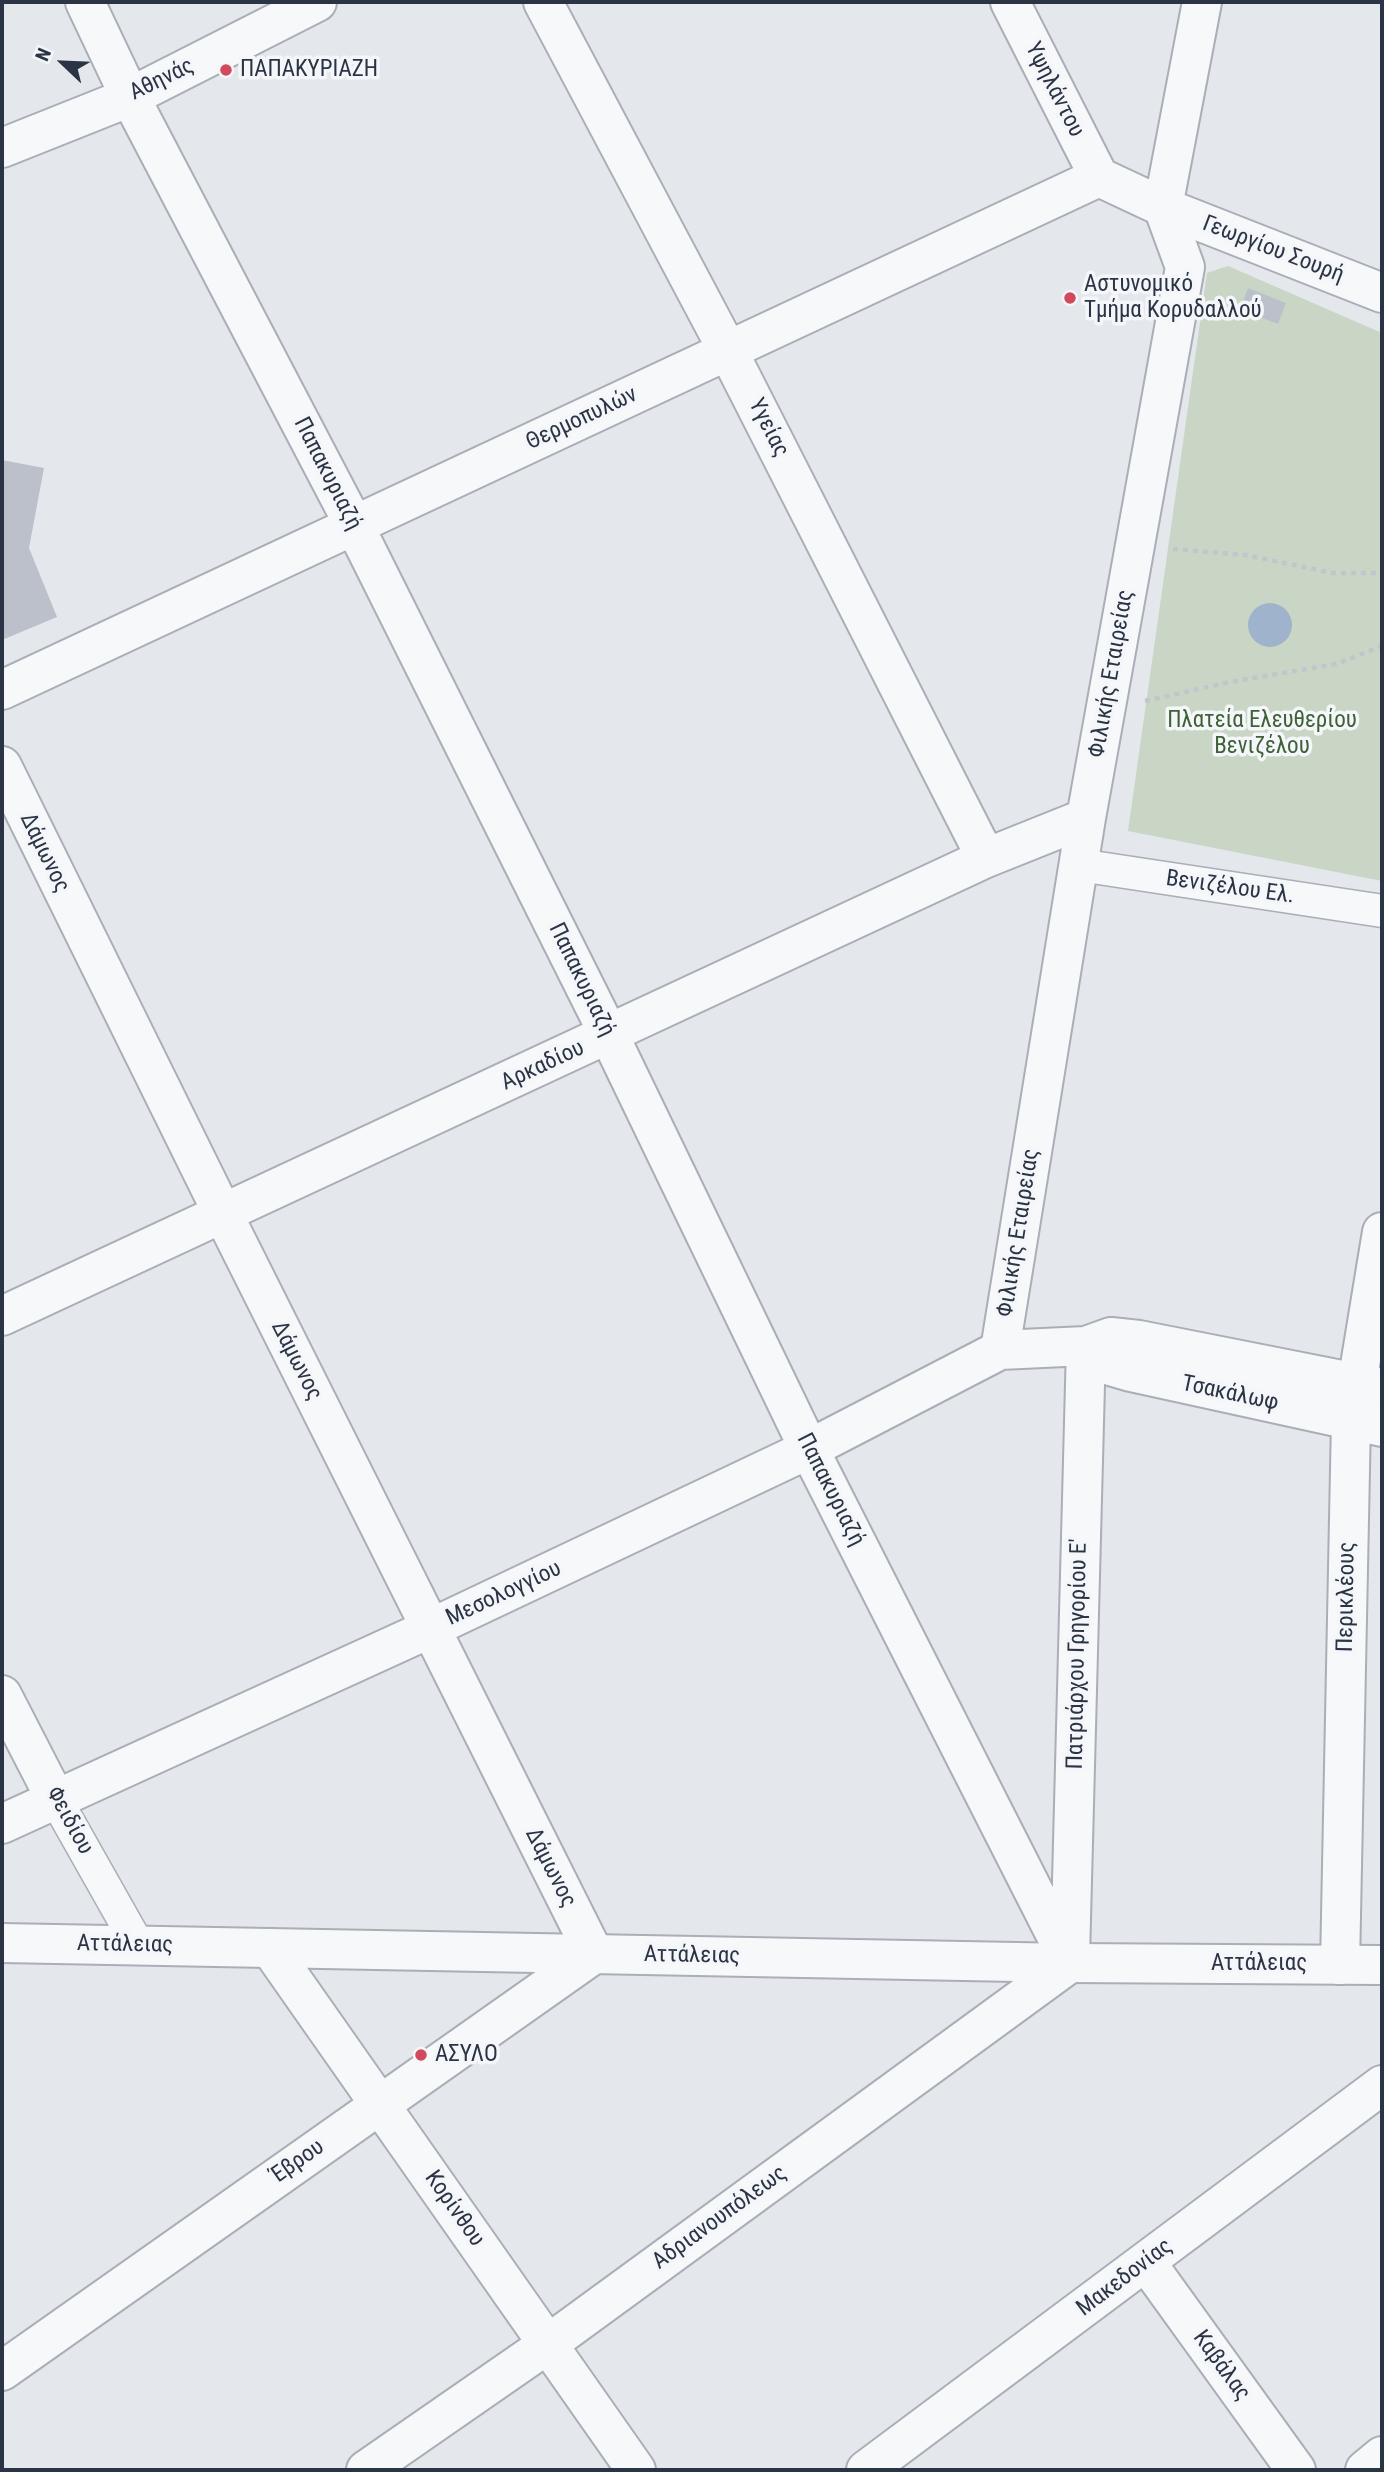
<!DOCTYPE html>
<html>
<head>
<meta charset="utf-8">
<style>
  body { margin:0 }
  #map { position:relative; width:1384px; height:2472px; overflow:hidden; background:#e4e7ec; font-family:"Roboto Condensed",sans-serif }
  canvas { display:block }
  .frame { position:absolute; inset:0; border:4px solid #2b3445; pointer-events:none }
  .north { position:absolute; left:28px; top:28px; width:70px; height:70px; -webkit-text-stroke:5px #f4f6f9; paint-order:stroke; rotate:293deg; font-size:19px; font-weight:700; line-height:28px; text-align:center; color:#2b3445 }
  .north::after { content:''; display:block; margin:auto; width:24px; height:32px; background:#2b3445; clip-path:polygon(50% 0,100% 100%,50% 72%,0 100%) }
</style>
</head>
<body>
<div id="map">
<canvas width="1384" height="2472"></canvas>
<div class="frame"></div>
<div class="north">N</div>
</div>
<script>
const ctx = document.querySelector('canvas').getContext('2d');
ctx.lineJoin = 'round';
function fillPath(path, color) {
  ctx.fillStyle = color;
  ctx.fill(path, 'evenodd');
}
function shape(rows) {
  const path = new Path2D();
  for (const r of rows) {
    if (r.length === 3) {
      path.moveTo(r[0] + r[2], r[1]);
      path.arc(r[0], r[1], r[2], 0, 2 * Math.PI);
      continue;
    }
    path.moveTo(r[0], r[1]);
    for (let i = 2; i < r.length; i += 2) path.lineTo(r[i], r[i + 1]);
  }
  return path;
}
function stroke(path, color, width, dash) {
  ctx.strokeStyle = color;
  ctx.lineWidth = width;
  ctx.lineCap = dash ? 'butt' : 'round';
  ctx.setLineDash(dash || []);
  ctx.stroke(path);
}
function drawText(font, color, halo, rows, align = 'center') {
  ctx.font = font + ' "Roboto Condensed",sans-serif';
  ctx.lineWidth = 7;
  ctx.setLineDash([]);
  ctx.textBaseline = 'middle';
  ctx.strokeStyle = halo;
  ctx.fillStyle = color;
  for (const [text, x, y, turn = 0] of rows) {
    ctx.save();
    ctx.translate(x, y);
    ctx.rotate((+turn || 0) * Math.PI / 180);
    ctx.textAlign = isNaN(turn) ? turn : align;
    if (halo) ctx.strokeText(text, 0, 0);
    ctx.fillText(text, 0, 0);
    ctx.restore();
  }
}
const green = shape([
  [1228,266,1382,333,1382,881,1128,831,1207,273]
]);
const water = shape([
  [1270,625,22]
]);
const building = shape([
  [1248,288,1286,303,1278,324,1240,310],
  [2,460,44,468,29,548,57,617,2,640]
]);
const path = shape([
  [1173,549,1245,555,1333,573,1382,573],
  [1145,701,1230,682,1336,664,1382,646]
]);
const pedestrian = shape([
  [1079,865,1382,911],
  [55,1798,138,1945]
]);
const minor = shape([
  [85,2,130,97,354,525,609,1035,809,1449,1070,1963],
  [543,2,728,351,986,858],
  [1010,2,1099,177],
  [2,148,130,97,317,2],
  [2,690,1099,177,1163,207,1382,293],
  [2,766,223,1214,594,1954,2,2371],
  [2,1316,986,858,1086,818],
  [1086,1346,1107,1365,1131,1372,1382,1427],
  [1000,1350,1086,818,1185,267,1163,207,1202,2],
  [2,1695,55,1798],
  [2,1824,429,1629,809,1449,1000,1350,1086,1346,1111,1337,1139,1340,1382,1388],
  [270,1948,636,2470],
  [1070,1957,1086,1346],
  [1340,1965,1351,1420,1382,1232],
  [1146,2262,1296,2470],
  [366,2470,548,2344,1070,1963],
  [866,2470,1382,2085],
  [1365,2470,1382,2456]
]);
const tertiary = shape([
  [2,1943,1070,1963,1382,1965]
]);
const markers = [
  [226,70,7,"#d1495b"],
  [1070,298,7,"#d1495b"],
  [421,2055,7,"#d1495b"]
];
const poiNames = [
  ["ΠΑΠΑΚΥΡΙΑΖΗ",240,70],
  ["Αστυνομικό",1084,285],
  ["Τμήμα Κορυδαλλού",1084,311],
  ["ΑΣΥΛΟ",435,2055]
];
const streetNames = [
  ["Αθηνάς",162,80,-26],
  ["Υψηλάντου",1054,90,63],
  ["Γεωργίου Σουρή",1273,250,21],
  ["Θερμοπυλών",582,419,-25],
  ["Υγείας",768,428,63],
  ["Παπακυριαζή",327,474,63],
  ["Φιλικής Εταιρείας",1112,674,-80],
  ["Δάμωνος",44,853,64],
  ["Βενιζέλου Ελ.",1230,888,8],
  ["Παπακυριαζή",581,980,64],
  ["Αρκαδίου",543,1066,-25],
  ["Φιλικής Εταιρείας",1019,1233,-81],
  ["Δάμωνος",296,1361,63],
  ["Τσακάλωφ",1230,1394,12],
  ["Παπακυριαζή",830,1490,63],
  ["Μεσολογγίου",504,1594,-25],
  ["Περικλέους",1347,1597,-89],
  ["Πατριάρχου Γρηγορίου Ε'",1078,1654,-89],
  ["Φειδίου",69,1821,61],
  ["Δάμωνος",550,1868,63],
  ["Αττάλειας",125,1945,1],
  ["Αττάλειας",692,1956,1],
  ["Αττάλειας",1259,1964],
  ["Έβρου",298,2162,-35],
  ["Κορίνθου",454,2209,55],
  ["Αδριανουπόλεως",720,2218,-36],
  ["Μακεδονίας",1125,2278,-37],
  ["Καβάλας",1221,2366,54]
];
const parkNames = [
  ["Πλατεία Ελευθερίου",1262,721],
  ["Βενιζέλου",1262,747]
];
fillPath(green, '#c9d6c5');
fillPath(water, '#9fb4cc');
fillPath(building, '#bbc0ca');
stroke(pedestrian, '#a9aeb7', 35);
stroke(minor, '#a9aeb7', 42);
stroke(tertiary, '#a9aeb7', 42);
stroke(path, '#c2c5cb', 4.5, [5, 5]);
stroke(pedestrian, '#f7f8fa', 32);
stroke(minor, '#f7f8fa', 38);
stroke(tertiary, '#f7f8fa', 38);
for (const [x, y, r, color] of markers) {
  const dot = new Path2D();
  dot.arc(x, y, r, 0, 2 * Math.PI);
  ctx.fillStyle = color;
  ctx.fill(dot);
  stroke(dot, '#f4f6f9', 2.5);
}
drawText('23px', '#2b3445', '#f4f6f9', poiNames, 'left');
drawText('23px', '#2b3445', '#f4f6f9', streetNames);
drawText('23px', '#3f6138', '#f4f6f9', parkNames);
</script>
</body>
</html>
